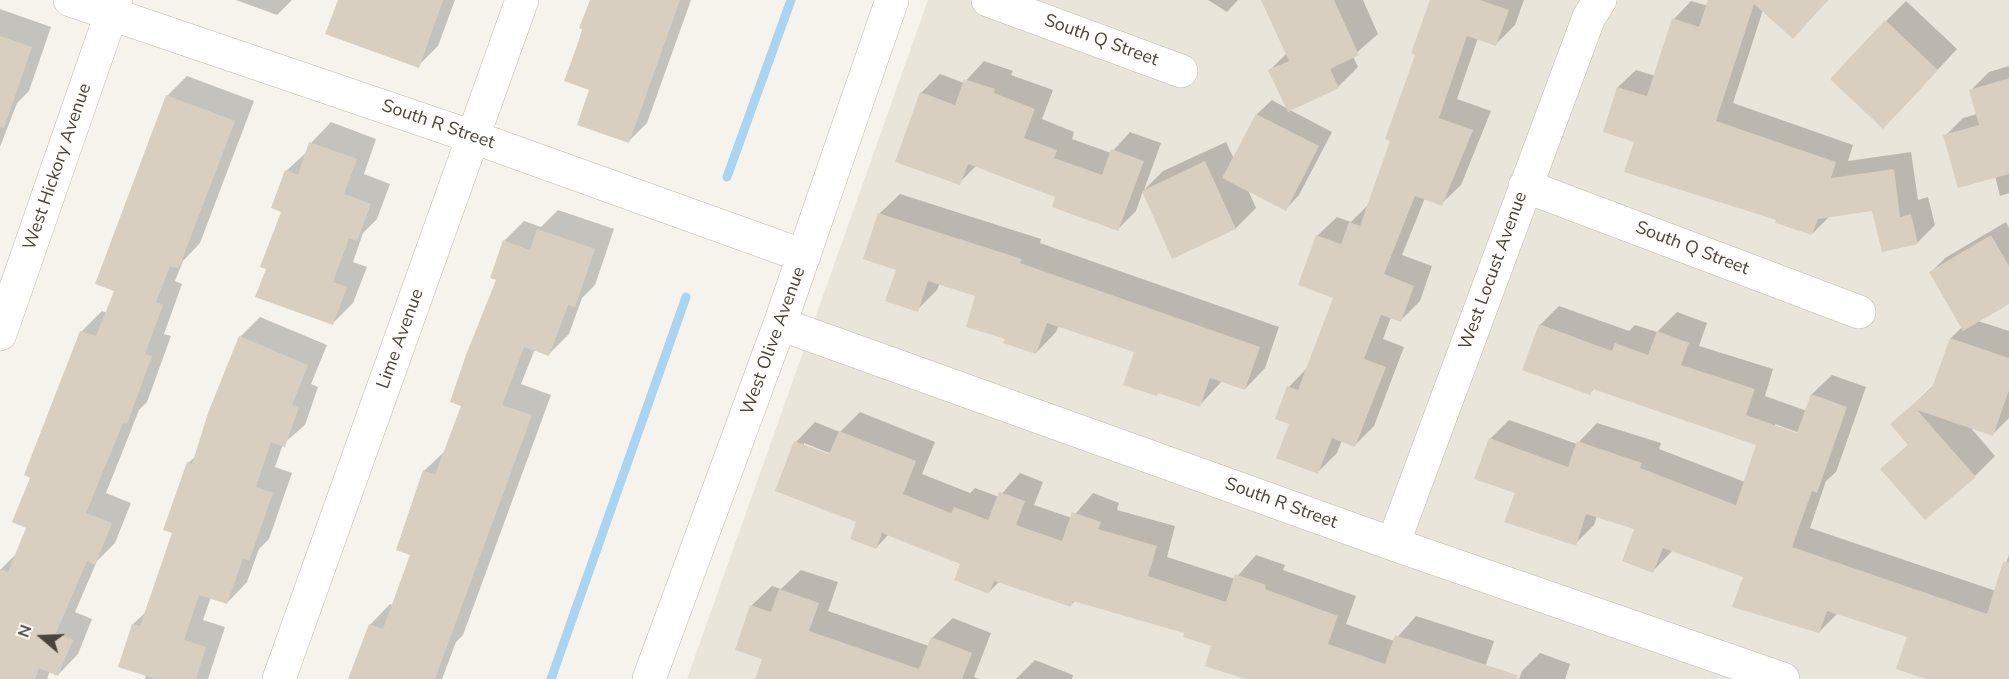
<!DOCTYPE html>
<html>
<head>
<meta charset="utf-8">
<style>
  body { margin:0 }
  #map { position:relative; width:2009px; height:679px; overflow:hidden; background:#f6f3ec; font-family:"Nunito Sans",sans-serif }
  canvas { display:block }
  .north { position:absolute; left:12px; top:607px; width:60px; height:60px; -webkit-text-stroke:4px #fff; paint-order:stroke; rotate:289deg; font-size:16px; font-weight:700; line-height:24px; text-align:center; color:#4b4439 }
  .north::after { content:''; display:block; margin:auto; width:21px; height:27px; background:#4b4439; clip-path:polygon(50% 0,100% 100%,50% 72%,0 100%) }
</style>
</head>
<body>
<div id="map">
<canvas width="2009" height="679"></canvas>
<div class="north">N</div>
</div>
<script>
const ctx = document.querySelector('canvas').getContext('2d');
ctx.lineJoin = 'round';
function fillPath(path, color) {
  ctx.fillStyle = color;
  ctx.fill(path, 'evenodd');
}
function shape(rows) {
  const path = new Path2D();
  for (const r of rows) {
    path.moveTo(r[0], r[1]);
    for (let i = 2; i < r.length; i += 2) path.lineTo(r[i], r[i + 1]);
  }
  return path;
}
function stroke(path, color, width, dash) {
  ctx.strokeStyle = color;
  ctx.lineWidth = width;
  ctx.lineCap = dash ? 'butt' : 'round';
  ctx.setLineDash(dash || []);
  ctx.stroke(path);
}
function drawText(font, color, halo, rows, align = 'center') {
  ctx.font = font + ' "Nunito Sans",sans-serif';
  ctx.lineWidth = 4.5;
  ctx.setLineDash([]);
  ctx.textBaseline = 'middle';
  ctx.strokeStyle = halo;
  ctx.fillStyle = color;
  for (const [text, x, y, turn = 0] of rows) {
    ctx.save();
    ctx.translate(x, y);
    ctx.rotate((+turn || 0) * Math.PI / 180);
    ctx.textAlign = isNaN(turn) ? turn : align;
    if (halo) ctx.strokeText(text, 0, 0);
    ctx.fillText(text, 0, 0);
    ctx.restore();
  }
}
const residential = shape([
  [928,0,2009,0,2009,679,687,679]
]);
const shadow = shape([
  [236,0,292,0,277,15],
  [339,0,455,0,438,46,418,66],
  [592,0,691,0,647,123,628,142,591,89,566,80],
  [1208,0,1238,0,1227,12],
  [1301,0,1363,0,1378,34,1353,56,1358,67,1338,87,1290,110,1332,132,1299,195,1285,210,1248,190,1256,208,1236,228,1173,257,1143,191,1136,211,1118,229,1057,196,977,165,959,183,921,93,940,74,964,83,984,61,1013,71,1011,75,1053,90,1042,119,1074,132,1072,139,1111,153,1130,132,1161,143,1144,190,1163,171,1226,142,1234,159,1257,114,1272,100,1288,109,1270,70,1287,53],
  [1431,0,1524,0,1515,25,1496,44,1478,38,1457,99,1491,111,1461,185,1441,204,1425,198,1402,255,1432,266,1420,301,1400,321,1391,317,1383,339,1404,347,1374,426,1355,445,1342,440,1337,453,1318,472,1291,423,1289,387,1308,367,1335,297,1317,236,1337,217,1351,222,1369,204,1392,140],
  [1710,0,1828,0,1793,37,1763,10,1733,103,1853,145,1848,161,1911,152,1918,200,1928,197,1935,225,1917,243,1873,209,1830,216,1812,234,1778,219,1636,141,1618,87,1636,70,1655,76,1674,19,1691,1,1708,6],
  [1906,1,1957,49,1903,107,1886,21],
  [0,9,51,27,29,91,17,103,0,147],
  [2009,66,2009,193,2000,196,1995,176,1945,136,1963,118,1977,114,1971,90,1989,72],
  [187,76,254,101,200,243,183,261,175,281,182,284,164,334,171,336,147,402,139,410,106,493,131,503,115,543,97,561,75,612,92,619,78,654,58,675,50,671,47,679,0,679,0,570,18,552,28,527,32,477,81,332,102,311,107,313,116,290,167,96],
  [331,122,376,139,364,174,390,184,377,219,363,233,353,262,367,267,353,303,333,323,268,268,283,211,286,171,308,151,311,143],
  [900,194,1041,239,1040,243,1279,327,1265,368,1245,389,1222,381,1200,405,1136,351,1059,325,1056,332,1036,353,1007,338,977,295,940,283,937,290,917,310,898,269,879,214],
  [558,210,614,229,595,285,582,298,569,334,549,354,535,349,521,384,551,395,463,635,456,642,442,679,349,679,370,625,390,604,393,605,412,554,424,471,445,451,463,405,498,280,504,241,524,221,541,227],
  [2006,222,2009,228,2009,303,1978,321,2009,331,2009,418,1992,435,1970,427,1995,456,1975,476,1882,469,1909,444,1892,425,1934,385,1951,338,1962,327,1930,273,1945,258],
  [1559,306,1629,331,1635,325,1657,332,1677,312,1707,323,1699,346,1773,369,1765,396,1807,411,1812,394,1832,375,1866,387,1836,472,1826,481,1810,528,1996,591,2009,555,2009,679,1929,679,1909,636,1838,613,1819,632,1744,576,1673,550,1653,571,1636,528,1597,516,1594,525,1575,544,1490,439,1509,420,1577,444,1597,423,1661,443,1659,449,1745,482,1758,444,1595,388,1590,393,1540,325],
  [1775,424,1805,435,1804,437,1775,427],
  [260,317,327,345,311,384,318,387,305,425,283,444,275,467,292,473,269,539,259,549,247,582,227,603,211,597,203,620,225,627,208,679,145,679,146,674,133,624,147,611,173,532,188,463,197,455,240,337],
  [860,412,935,442,922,474,970,493,975,488,999,497,1020,473,1043,482,1034,505,1072,518,1093,493,1119,503,1117,510,1175,526,1167,557,1235,579,1256,555,1285,565,1283,570,1356,596,1346,624,1394,641,1416,616,1494,641,1481,679,1250,679,1213,645,1186,632,1076,600,1071,605,1000,581,989,592,962,563,889,534,876,548,858,521,796,442,815,422,840,432],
  [804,443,837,456,836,458,804,446],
  [801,570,838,582,828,611,929,646,932,638,953,618,991,633,974,677,979,679,757,679,764,658,751,606,772,586,781,589],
  [1540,653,1570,664,1565,679,1519,679,1522,671],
  [1035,660,1073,675,1072,679,1016,679]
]);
const stream = shape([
  [727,177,791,0],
  [551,679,686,297]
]);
const building = shape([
  [338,0,443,0,419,68,325,34],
  [590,0,680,0,629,143,577,125,589,90,564,81,583,30,579,28],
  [1261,0,1334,0,1359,55,1330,69,1339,88,1288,112,1268,70,1289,61],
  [1430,0,1480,0,1509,10,1496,46,1467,36,1439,118,1473,130,1442,206,1415,196,1384,274,1414,286,1401,322,1381,315,1364,359,1386,367,1355,447,1332,438,1318,474,1276,458,1289,424,1275,419,1287,386,1298,390,1333,298,1298,285,1316,235,1341,244,1349,222,1360,226,1390,141,1385,139,1415,55,1411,53],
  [1708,0,1828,0,1793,39,1754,4,1716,121,1836,162,1831,178,1894,169,1900,217,1911,214,1918,244,1882,252,1872,211,1818,219,1812,235,1775,223,1776,220,1624,172,1634,142,1603,132,1617,87,1647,96,1672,18,1699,27],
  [1885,20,1938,70,1883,129,1830,79],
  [0,36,32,47,4,128,0,127],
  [2009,78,2009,174,1958,188,1943,135,1979,125,1969,90],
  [964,79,995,89,994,93,1035,109,1024,138,1057,150,1054,158,1102,175,1111,149,1144,161,1118,231,1052,207,1055,197,968,164,960,185,895,162,920,92,955,105],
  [166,95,235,121,180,265,177,268,170,266,156,302,163,305,145,354,152,356,127,424,123,423,86,513,112,523,95,565,87,561,56,633,73,640,58,676,39,668,35,679,0,679,0,569,8,572,26,528,12,522,30,478,24,475,80,331,96,336,114,291,95,284],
  [1256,114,1319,146,1286,211,1222,178],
  [309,142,357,159,344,194,371,204,357,241,349,238,333,282,347,287,333,325,255,297,266,269,260,267,281,212,271,208,285,170,298,175],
  [1205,161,1236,229,1172,259,1142,191],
  [878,213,1022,259,1020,263,1260,347,1245,390,1210,378,1200,407,1158,393,1157,396,1123,385,1134,352,1047,323,1036,354,1003,343,1005,339,966,327,975,296,928,281,918,312,885,301,896,270,863,259],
  [537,229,595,249,575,307,568,305,549,356,524,347,502,405,532,415,435,679,348,679,369,624,383,629,410,555,396,550,423,470,435,475,461,406,450,402,466,355,496,280,490,278,503,240,530,250],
  [1991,235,2009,266,2009,304,1963,331,1929,272],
  [1539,324,1612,351,1615,343,1648,355,1657,331,1689,343,1681,365,1755,389,1746,415,1797,433,1811,394,1847,407,1817,493,1812,491,1792,547,1987,614,2003,562,2009,562,2009,679,1926,679,1896,669,1907,637,1827,611,1819,633,1732,607,1743,577,1663,548,1653,573,1622,561,1634,529,1586,514,1576,546,1504,522,1515,493,1474,479,1489,438,1568,467,1577,441,1642,463,1640,468,1736,505,1756,445,1593,389,1590,395,1522,370],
  [239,336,308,365,292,405,299,407,285,447,271,442,256,487,273,493,249,561,243,558,227,604,199,595,184,640,206,647,196,679,156,679,118,667,132,624,140,626,172,533,163,530,187,462,192,464,208,413],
  [1950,338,2009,358,2009,390,1993,436,1917,410,1976,477,1925,520,1880,469,1908,445,1890,424,1932,388],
  [839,431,916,461,903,494,951,513,954,507,988,520,999,492,1025,501,1016,525,1062,541,1072,512,1101,522,1098,529,1157,546,1148,576,1226,602,1235,574,1266,585,1265,589,1338,616,1328,644,1385,664,1395,635,1517,675,1517,679,1245,679,1205,666,1211,646,1183,637,1184,633,1073,601,1071,607,994,581,989,594,954,580,960,564,882,533,876,549,850,539,856,522,775,491,794,441,829,454],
  [779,589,819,603,809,631,919,669,931,637,972,653,962,679,755,679,762,659,735,650,750,605,771,612]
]);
const minor = shape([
  [70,0,473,137,804,256],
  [988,0,1181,71],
  [1525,186,1859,312],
  [780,324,1393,544,1783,679],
  [0,334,116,0],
  [1393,544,1589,17,1600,0],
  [279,679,522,0],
  [649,679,780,324,892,0]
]);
const streetNames = [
  ["South Q Street",1101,41,20],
  ["South R Street",438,125,19],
  ["West Hickory Avenue",58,167,-71],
  ["South Q Street",1692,249,21],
  ["West Locust Avenue",1494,271,-70],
  ["Lime Avenue",401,339,-70],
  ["West Olive Avenue",774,341,-70],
  ["South R Street",1281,504,20]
];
fillPath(residential, '#eae5da');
fillPath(shadow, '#0003');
stroke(stream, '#a9d4f2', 9);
fillPath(building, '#d8cfc1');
stroke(minor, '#c2bbae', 34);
stroke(minor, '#fff', 33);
drawText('18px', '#4b4439', '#fff', streetNames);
</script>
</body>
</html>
